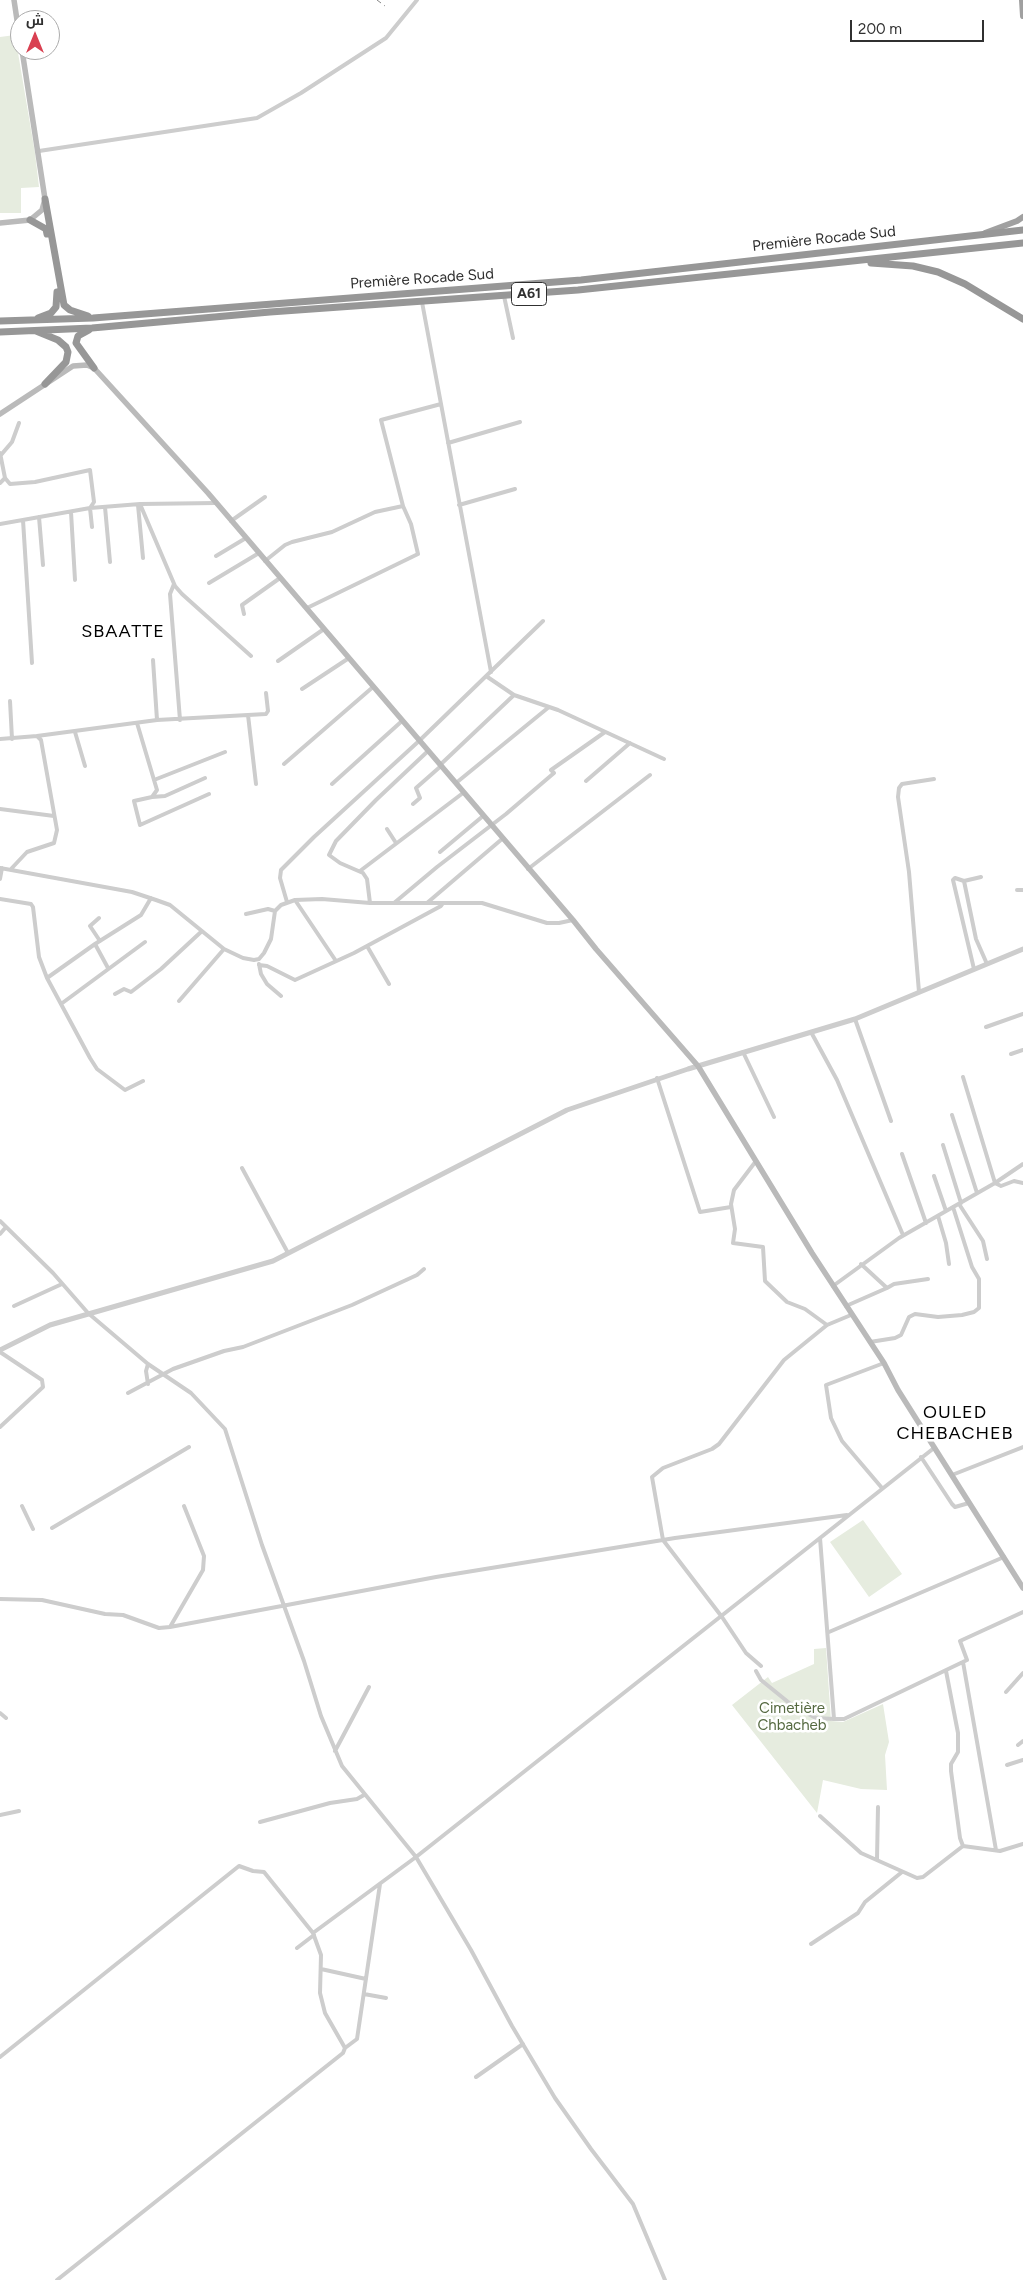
<!DOCTYPE html>
<html>
<head>
<meta charset="utf-8">
<style>
  body { margin:0 }
  #map { position:relative; width:1023px; height:2280px; overflow:hidden; background:#fff; font-family:Figtree,Cairo,sans-serif }
  canvas { display:block }
  .north { position:absolute; left:10px; top:10px; width:50px; height:50px; box-sizing:border-box; background:#fff; border:1px solid #acacac; border-radius:50%; rotate:0deg; font-size:14px; font-weight:700; line-height:20px; text-align:center; color:#303030 }
  .north::after { content:''; display:block; margin:auto; width:18px; height:22px; background:#d94051; clip-path:polygon(50% 0,100% 100%,50% 72%,0 100%) }
  .scale { position:absolute; left:850px; top:20px; width:134px; height:22px; box-sizing:border-box; border:2px solid #303030; border-top:0; padding-left:6px; font-size:15px; line-height:18px; white-space:nowrap; color:#303030; -webkit-text-stroke:4px #fff; paint-order:stroke }
</style>
</head>
<body>
<div id="map">
<canvas width="1023" height="2280"></canvas>
<div class="north">ش</div>
<div class="scale">200 m</div>
</div>
<script>
const ctx = document.querySelector('canvas').getContext('2d');
ctx.lineJoin = 'round';
function fillPath(path, color) {
  ctx.fillStyle = color;
  ctx.fill(path, 'evenodd');
}
function shape(rows) {
  const path = new Path2D();
  for (const r of rows) {
    path.moveTo(r[0], r[1]);
    for (let i = 2; i < r.length; i += 2) path.lineTo(r[i], r[i + 1]);
  }
  return path;
}
function stroke(path, color, width, dash) {
  ctx.strokeStyle = color;
  ctx.lineWidth = width;
  ctx.lineCap = dash ? 'butt' : 'round';
  ctx.setLineDash(dash || []);
  ctx.stroke(path);
}
function drawText(font, color, halo, rows, align = 'center') {
  ctx.font = font + ' Figtree,sans-serif';
  ctx.lineWidth = 5;
  ctx.setLineDash([]);
  ctx.textBaseline = 'middle';
  ctx.strokeStyle = halo;
  ctx.fillStyle = color;
  for (const [text, x, y, turn = 0] of rows) {
    ctx.save();
    ctx.translate(x, y);
    ctx.rotate((+turn || 0) * Math.PI / 180);
    ctx.textAlign = isNaN(turn) ? turn : align;
    if (halo) ctx.strokeText(text, 0, 0);
    ctx.fillText(text, 0, 0);
    ctx.restore();
  }
}
const green = shape([
  [15,35,35,153,39,187,21,188,21,213,0,213,0,37],
  [863,1520,902,1574,869,1597,830,1542],
  [826,1648,831,1721,843,1722,883,1704,889,1742,885,1755,887,1790,861,1789,823,1780,817,1813,732,1705,768,1677,772,1683,814,1664,814,1649]
]);
const minor = shape([
  [39,151,257,118,301,93,386,38,417,0],
  [504,296,513,338],
  [422,302,491,672],
  [448,443,520,422],
  [0,453,5,478,0,483],
  [1,455,12,442,19,423],
  [5,478,10,484,35,482,90,470,94,502,90,508,92,527],
  [140,504,175,586,182,594,251,656],
  [138,505,143,558],
  [459,505,515,489],
  [105,507,110,562],
  [71,512,75,580],
  [39,517,43,565],
  [23,520,32,663],
  [231,521,265,497],
  [0,524,90,508,140,504,216,503],
  [216,556,246,538],
  [265,561,285,545,292,542,332,532,375,512,403,506,381,420,441,404],
  [209,583,259,553],
  [174,584,170,594,180,720],
  [307,608,418,554,411,524,403,506],
  [244,614,242,605,280,578],
  [153,660,157,720],
  [278,661,324,629],
  [486,676,514,695,558,710,664,759],
  [302,689,349,658],
  [10,701,12,739],
  [248,715,256,784],
  [137,723,157,790,152,797,134,801,140,825,209,794],
  [75,732,85,766],
  [37,736,157,720,266,714,268,711,266,693],
  [0,739,37,736,41,740,57,830,54,843,27,852,11,869],
  [284,764,373,687],
  [440,765,514,695],
  [154,780,225,752],
  [586,781,630,743],
  [456,783,549,707],
  [332,784,402,721],
  [152,797,165,796,205,778],
  [413,804,420,798,416,788,441,766],
  [0,809,54,816],
  [387,829,396,843],
  [440,852,483,816],
  [0,868,132,892,156,900,170,905,224,949,243,958,254,960,259,959,264,953,271,939,275,911,281,905,295,900,322,899,370,903,482,903,547,923,559,923,573,920],
  [528,869,650,775],
  [360,871,463,793],
  [0,879,2,868],
  [964,881,976,939,987,964],
  [1017,890,1023,890],
  [0,899,31,904,33,907,39,957,47,978,90,1058,97,1069,125,1090,143,1081],
  [295,900,336,961],
  [287,902,280,878,281,870,314,837,419,741,543,621],
  [370,903,367,879,363,873,340,863,329,855,336,841,376,800,428,751],
  [394,903,437,867,506,814,554,773,551,770,605,732],
  [427,903,502,839],
  [246,914,268,909,275,911],
  [99,918,90,926,100,941],
  [367,946,389,984],
  [259,964,261,974,267,984,281,996],
  [259,965,267,966,295,980,354,953,441,906,443,903],
  [108,968,95,944,141,915,151,898],
  [974,969,953,880,955,878,964,881,981,877],
  [47,978,95,944],
  [919,992,909,872,898,797,899,788,902,784,934,779],
  [115,994,124,989,131,992,161,969,202,931],
  [179,1001,224,949],
  [61,1004,145,942],
  [855,1019,891,1121],
  [986,1027,1023,1014],
  [811,1032,837,1080,903,1235],
  [743,1052,774,1117],
  [1011,1054,1023,1050],
  [963,1077,995,1183,1001,1186,1014,1181,1023,1183],
  [657,1078,700,1212,731,1207],
  [952,1115,977,1193],
  [943,1145,961,1203],
  [902,1154,926,1223],
  [756,1161,734,1190,731,1204,735,1229,733,1243,763,1247,765,1281,787,1302,805,1309,827,1325],
  [242,1168,288,1253],
  [934,1176,946,1211],
  [959,1204,983,1241,987,1259],
  [938,1216,946,1243,949,1264],
  [0,1221,53,1273,88,1313,148,1364,191,1393,225,1429,262,1545,304,1661,321,1716,342,1766,416,1857,471,1950,512,2026,555,2098,591,2149,633,2204,665,2280],
  [0,1234,6,1227],
  [833,1286,899,1238,995,1183,1023,1164],
  [887,1288,894,1284,928,1279],
  [14,1306,62,1284],
  [846,1306,887,1288,861,1264],
  [870,1342,895,1338,901,1335,909,1317,915,1314,938,1317,962,1315,974,1312,979,1308,979,1279,972,1267,953,1207],
  [0,1352,42,1380,43,1387,0,1427],
  [148,1384,146,1371,148,1364],
  [128,1393,173,1369,224,1351,243,1347,352,1305,417,1275,424,1269],
  [921,1457,952,1504,955,1507,969,1503],
  [952,1475,1023,1447],
  [882,1488,842,1441,831,1418,826,1385,884,1363],
  [22,1506,33,1529],
  [52,1528,189,1447],
  [820,1538,834,1719,844,1719,967,1660,960,1641,1023,1612],
  [0,1599,42,1600,105,1614,123,1615,159,1628,170,1627,436,1577,675,1538,847,1515],
  [170,1627,203,1570,204,1556,184,1506],
  [829,1632,1004,1557],
  [963,1662,996,1850],
  [761,1666,746,1653,722,1617,663,1540,652,1477,663,1468,712,1449,719,1444,784,1360,827,1325,851,1315],
  [756,1671,761,1680,793,1706,816,1718,834,1719],
  [946,1671,958,1733,958,1752,951,1764,951,1771,960,1838,963,1846],
  [1006,1692,1023,1673],
  [0,1713,6,1718],
  [1018,1745,1023,1741],
  [335,1751,369,1687],
  [1007,1765,1023,1760],
  [0,1815,19,1811],
  [820,1816,861,1853,917,1878,923,1877,963,1846,1000,1851,1023,1844],
  [260,1822,330,1803,357,1799,364,1795],
  [877,1859,878,1807],
  [313,1933,321,1955,320,1993,325,2013,345,2048,357,2039,380,1884],
  [811,1944,858,1913,865,1902,902,1872],
  [297,1948,314,1935],
  [321,1969,366,1979],
  [364,1994,386,1998],
  [0,2057,239,1866,253,1871,264,1872,313,1933,416,1857,934,1448],
  [476,2077,523,2044],
  [57,2280,343,2053,345,2048]
]);
const tertiary = shape([
  [0,1350,50,1325,273,1261,567,1110,688,1069,855,1019,1023,949]
]);
const secondary = shape([
  [14,0,20,40],
  [0,223,30,220,42,210,45,199,22,50],
  [0,414,73,366,87,365,94,368,208,493,573,920,596,949,698,1066,812,1253,884,1363,898,1390,1023,1588]
]);
const trunk = shape([
  [1022,0,1023,16],
  [985,233,1017,221,1023,217]
]);
const motorway = shape([
  [45,199,64,305,70,310,88,316],
  [30,220,46,229,47,234],
  [871,263,913,266,938,272,965,284,1023,319],
  [38,318,51,313,56,307,57,292],
  [0,321,93,318,581,280,1023,230],
  [89,330,78,336,76,343,94,368],
  [36,331,58,340,66,347,68,352,66,362,45,384],
  [0,332,92,328,270,312,578,290,1023,243]
]);
const rail = shape([
  [377,0,385,6]
]);
const shields = [
  [529,294,35]
];
const shieldNames = [
  ["A61",529,294]
];
const streetNames = [
  ["Première Rocade Sud",824,239,-6],
  ["Première Rocade Sud",422,279,-4]
];
const parkNames = [
  ["Cimetière",792,1709],
  ["Chbacheb",792,1726]
];
const quarterNames = [
  ["SBAATTE",123,632],
  ["OULED",955,1413],
  ["CHEBACHEB",955,1434]
];
fillPath(green, '#e6ecdf');
stroke(minor, '#cdcdcd', 4);
stroke(tertiary, '#cdcdcd', 5);
stroke(secondary, '#bababa', 5.5);
stroke(trunk, '#a0a0a0', 6);
stroke(motorway, '#979797', 7);
stroke(rail, '#858585', 1, [5, 4]);
for (const [x, y, w] of shields) {
  const box = new Path2D();
  box.roundRect(x - w / 2, y - 11.5, w, 23, 4);
  ctx.fillStyle = '#fff';
  ctx.fill(box);
  stroke(box, '#303030', 1);
}
drawText('bold 14px', '#303030', null, shieldNames);
drawText('15px', '#303030', '#fff', streetNames);
drawText('15px', '#556940', '#fff', parkNames);
ctx.letterSpacing = '1px';
drawText('18px', '#000', '#fff', quarterNames);
ctx.letterSpacing = '0px';
</script>
</body>
</html>
